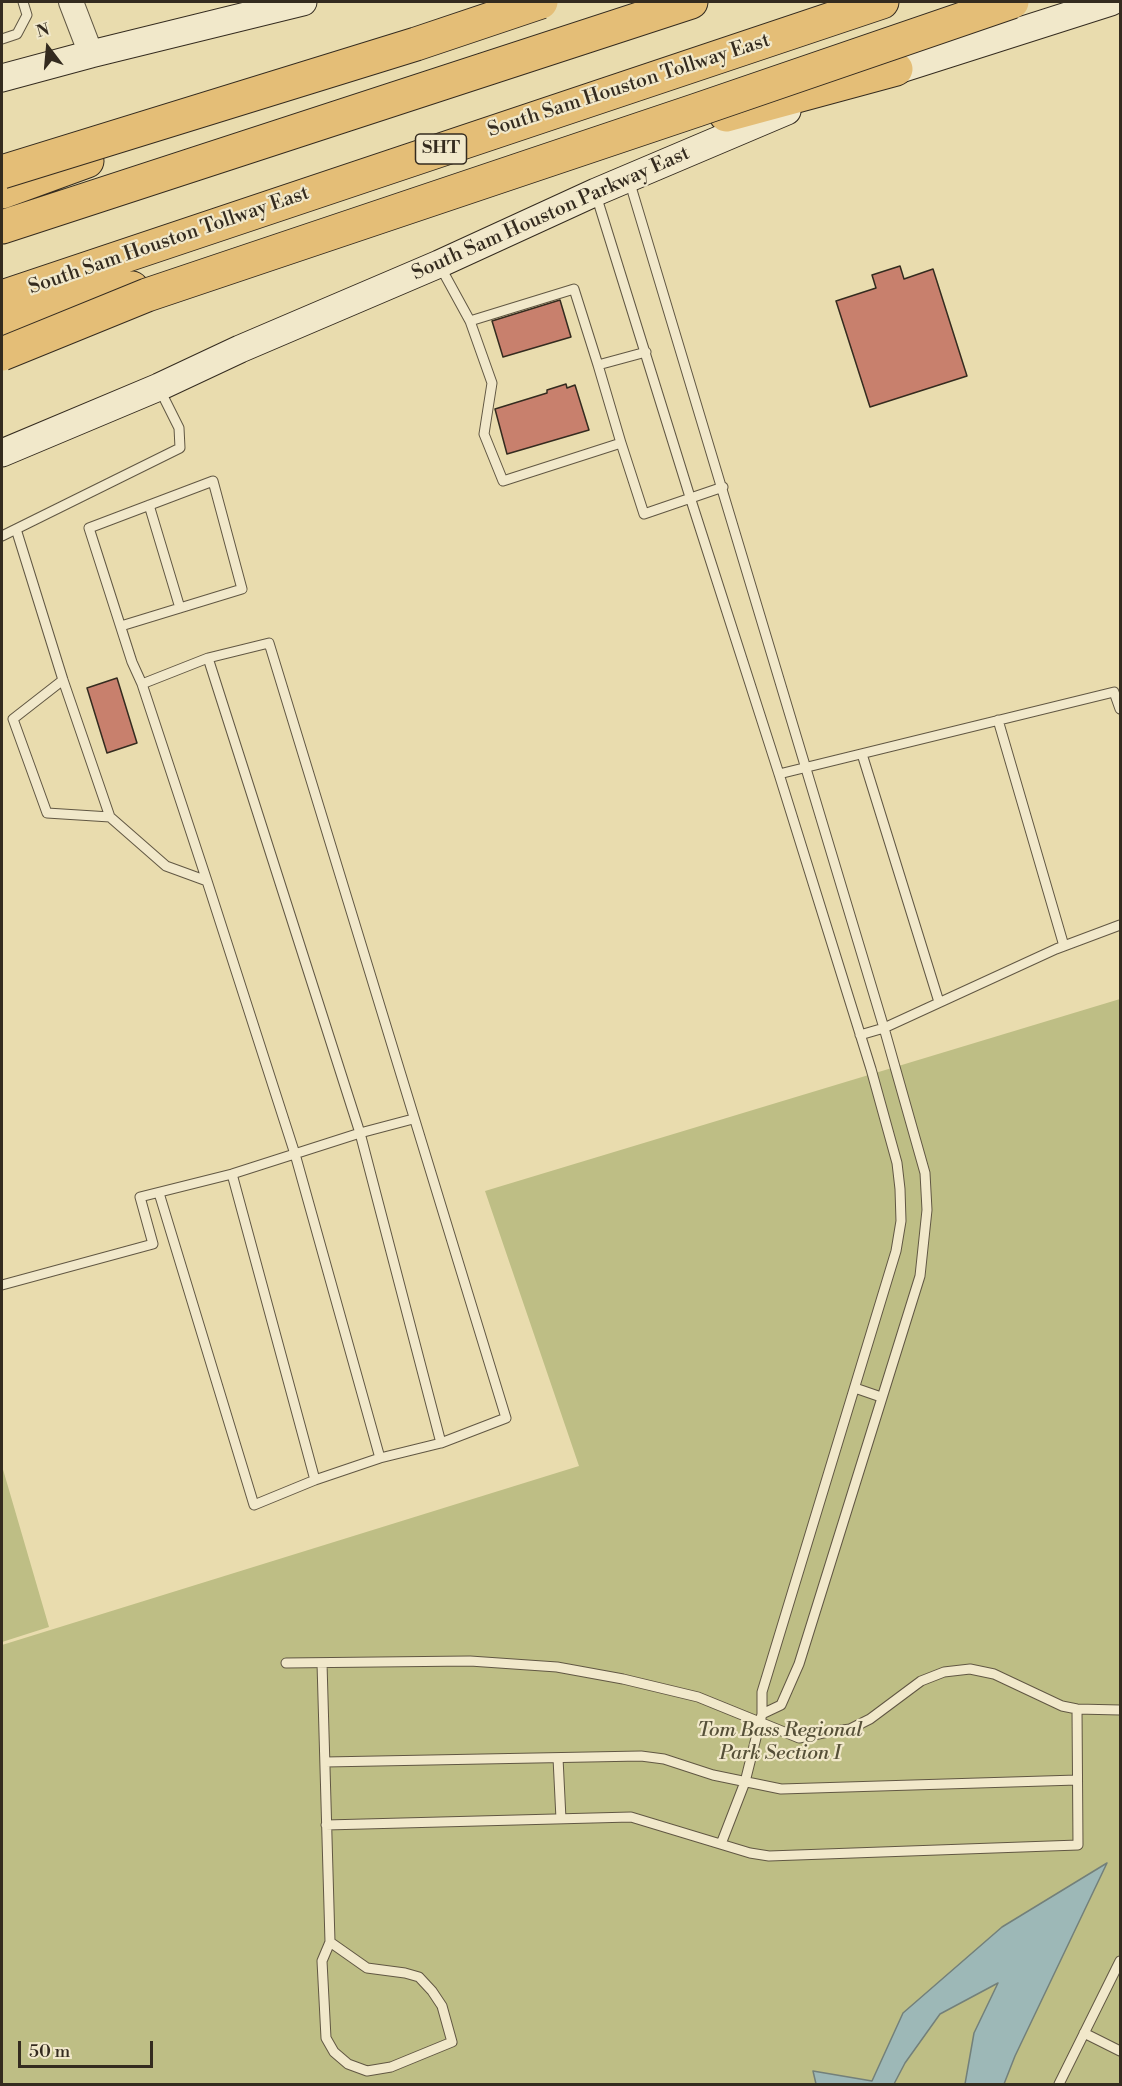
<!DOCTYPE html>
<html>
<head>
<meta charset="utf-8">
<style>
  body { margin:0 }
  #map { position:relative; width:1122px; height:2086px; overflow:hidden; background:#e9dcae; font-family:"Libre Bodoni",serif }
  canvas { display:block }
  .frame { position:absolute; inset:0; border:3px solid #342b1f; pointer-events:none }
  .north { position:absolute; left:18px; top:18px; width:60px; height:60px; -webkit-text-stroke:4px #f1e8ca; paint-order:stroke; rotate:344deg; font-size:16px; font-weight:700; line-height:24px; text-align:center; color:#342b1f }
  .north::after { content:''; display:block; margin:auto; width:21px; height:27px; background:#342b1f; clip-path:polygon(50% 0,100% 100%,50% 72%,0 100%) }
  .scale { position:absolute; left:18px; top:2041px; width:135px; height:27px; box-sizing:border-box; border:3px solid #342b1f; border-top:0; padding-left:8px; font-size:18px; line-height:21px; white-space:nowrap; color:#342b1f; -webkit-text-stroke:4px #f1e8ca; paint-order:stroke }
</style>
</head>
<body>
<div id="map">
<canvas width="1122" height="2086"></canvas>
<div class="frame"></div>
<div class="north">N</div>
<div class="scale">50 m</div>
</div>
<script>
const ctx = document.querySelector('canvas').getContext('2d');
ctx.lineJoin = 'round';
function fillPath(path, color) {
  ctx.fillStyle = color;
  ctx.fill(path, 'evenodd');
}
function shape(rows) {
  const path = new Path2D();
  for (const r of rows) {
    path.moveTo(r[0], r[1]);
    for (let i = 2; i < r.length; i += 2) path.lineTo(r[i], r[i + 1]);
  }
  return path;
}
function stroke(path, color, width, dash) {
  ctx.strokeStyle = color;
  ctx.lineWidth = width;
  ctx.lineCap = dash ? 'butt' : 'round';
  ctx.setLineDash(dash || []);
  ctx.stroke(path);
}
function drawText(font, color, halo, rows, align = 'center') {
  ctx.font = font + ' "Libre Bodoni",serif';
  ctx.lineWidth = 4.5;
  ctx.setLineDash([]);
  ctx.textBaseline = 'middle';
  ctx.strokeStyle = halo;
  ctx.fillStyle = color;
  for (const [text, x, y, turn = 0] of rows) {
    ctx.save();
    ctx.translate(x, y);
    ctx.rotate((+turn || 0) * Math.PI / 180);
    ctx.textAlign = isNaN(turn) ? turn : align;
    if (halo) ctx.strokeText(text, 0, 0);
    ctx.fillText(text, 0, 0);
    ctx.restore();
  }
}
const green = shape([
  [1120,999,1120,2084,2,2084,2,1645,579,1466,485,1191],
  [2,1466,49,1627,2,1642]
]);
const water = shape([
  [1107,1863,1015,2056,1004,2084,965,2084,974,2033,998,1983,940,2014,905,2063,894,2084,816,2084,813,2071,872,2081,903,2013,1002,1927,1107,1863]
]);
const building = shape([
  [900,266,904,279,933,269,967,376,870,407,836,301,876,288,872,275,900,266],
  [560,300,571,337,503,357,492,321,560,300],
  [566,384,567,388,575,385,589,430,507,454,495,409,547,393,547,390,566,384],
  [117,678,137,743,107,753,87,688,117,678]
]);
const service = shape([
  [2,39,17,34,27,15,23,2],
  [629,180,884,1028,925,1173,927,1210,920,1276,799,1664,781,1705,762,1714],
  [596,195,690,497,779,774,871,1069,897,1163,900,1189,901,1221,896,1251,762,1692,762,1714,745,1782,721,1844],
  [441,268,470,321,492,383,484,434,503,481,621,443,644,514,723,487],
  [470,321,574,289,598,365],
  [621,443,598,365,646,352],
  [149,505,180,608],
  [16,529,63,680,110,817,47,813,13,719,63,680],
  [2,536,180,448,179,428,160,390],
  [121,626,242,589,213,481,89,528,132,662,142,684,207,881,295,1154,380,1458],
  [208,658,269,643,506,1418,441,1443],
  [142,684,208,658,360,1133,441,1443,380,1458,315,1480,232,1174],
  [998,720,1064,946],
  [862,754,939,1002],
  [779,774,1114,692,1120,709],
  [110,817,166,866,207,881],
  [860,1035,884,1028,1056,949,1120,925],
  [159,1193,254,1505,315,1480],
  [2,1285,153,1244,140,1197,232,1174,360,1133,413,1119],
  [855,1388,881,1397],
  [286,1663,470,1661,557,1667,623,1679,698,1697,799,1738,828,1732,850,1729,870,1719,921,1681,944,1672,970,1669,994,1674,1062,1706,1077,1709,1120,1710],
  [322,1663,330,1942],
  [558,1758,561,1819],
  [325,1762,641,1756,664,1759,713,1775,781,1789,1077,1780],
  [326,1825,631,1817,750,1853,769,1856,1078,1845,1077,1709],
  [330,1942,367,1968,405,1973,419,1977,432,1991,442,2006,452,2042,391,2067,367,2071,348,2064,334,2052,326,2038,322,1961,330,1942],
  [1084,2033,1120,2051],
  [1059,2084,1120,1961]
]);
const tertiary = shape([
  [71,2,91,54]
]);
const secondary = shape([
  [879,76,1111,2],
  [2,78,91,54,303,2],
  [2,453,159,387,240,349,439,264,596,192,787,111]
]);
const motorway = shape([
  [726,115,896,69],
  [2,192,87,161],
  [2,227,691,2],
  [2,297,882,2],
  [2,326,132,288]
]);
const motorwayBridge = shape([
  [2,172,416,44,541,2],
  [2,354,147,295,697,110,1012,2]
]);
const shields = [
  [441,149,51]
];
const shieldNames = [
  ["SHT",441,149]
];
const streetNames = [
  ["South Sam Houston Tollway East",629,86,-18],
  ["South Sam Houston Parkway East",551,214,-24],
  ["South Sam Houston Tollway East",169,241,-19]
];
const parkNames = [
  ["Tom Bass Regional",780,1731],
  ["Park Section I",780,1754]
];
fillPath(green, '#bebe85');
fillPath(water, '#9db8b7');
stroke(water, '#73807a', 1.5);
fillPath(building, '#c8806d');
stroke(building, '#342b1f', 1.5);
stroke(service, '#615743', 11);
stroke(tertiary, '#615743', 26);
stroke(secondary, '#342b1f', 29);
stroke(motorway, '#342b1f', 35);
stroke(service, '#f1e8ca', 9);
stroke(tertiary, '#f1e8ca', 24);
stroke(secondary, '#f1e8ca', 27);
stroke(motorway, '#e4be77', 33);
stroke(motorwayBridge, '#342b1f', 35, []);
stroke(motorwayBridge, '#e4be77', 33);
for (const [x, y, w] of shields) {
  const box = new Path2D();
  box.roundRect(x - w / 2, y - 15, w, 30, 4.5);
  ctx.fillStyle = '#f1e8ca';
  ctx.fill(box);
  stroke(box, '#342b1f', 1.5);
}
drawText('bold 18px', '#342b1f', null, shieldNames);
drawText('20px', '#342b1f', '#f1e8ca', streetNames);
drawText('italic 20px', '#565038', '#f1e8ca', parkNames);
</script>
</body>
</html>
